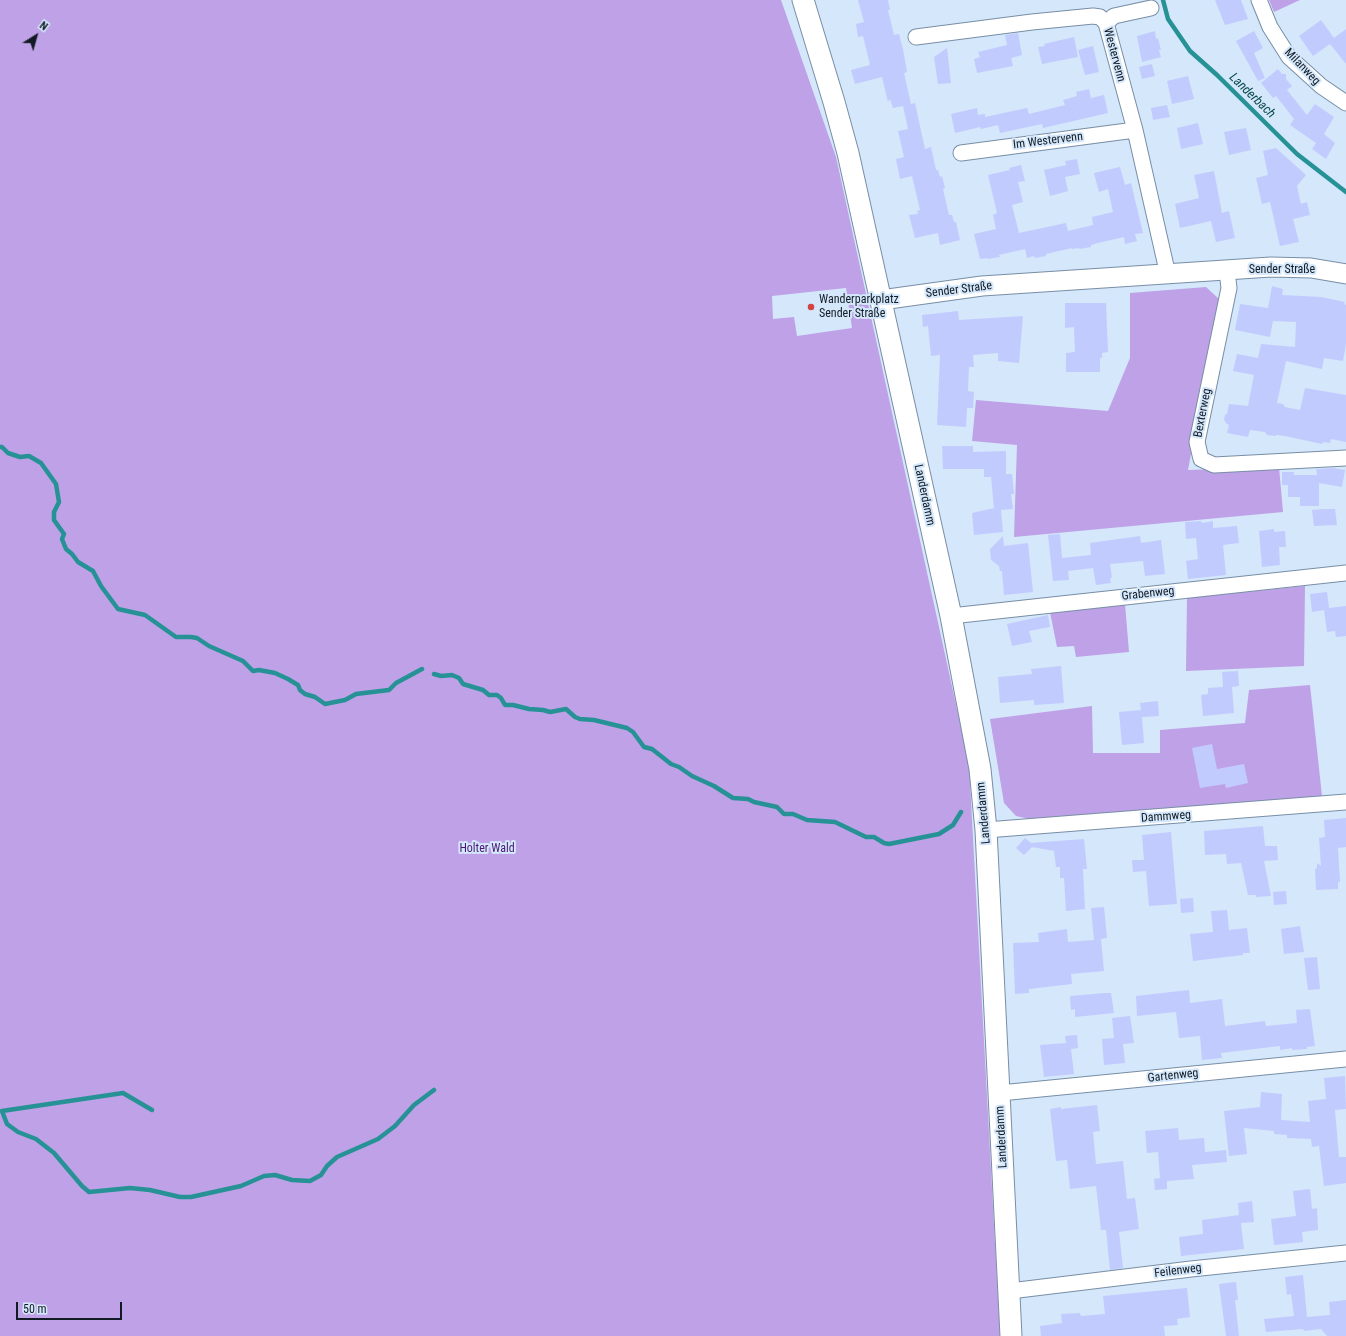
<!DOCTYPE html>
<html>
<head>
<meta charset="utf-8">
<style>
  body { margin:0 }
  #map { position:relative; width:1346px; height:1336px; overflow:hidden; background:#d4e7fb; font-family:"Roboto Condensed",sans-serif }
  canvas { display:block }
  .north { position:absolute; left:16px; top:16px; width:40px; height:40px; -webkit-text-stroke:3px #d4e7fb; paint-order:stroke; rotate:37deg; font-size:11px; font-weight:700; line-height:16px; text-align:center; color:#121a23 }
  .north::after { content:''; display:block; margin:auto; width:14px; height:18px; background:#121a23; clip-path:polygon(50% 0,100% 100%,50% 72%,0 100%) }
  .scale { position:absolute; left:16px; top:1302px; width:106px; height:18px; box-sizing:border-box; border:2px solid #121a23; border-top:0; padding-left:5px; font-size:12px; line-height:14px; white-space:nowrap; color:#121a23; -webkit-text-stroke:3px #d4e7fb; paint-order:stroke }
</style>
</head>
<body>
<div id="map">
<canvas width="1346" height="1336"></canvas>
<div class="north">N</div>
<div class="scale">50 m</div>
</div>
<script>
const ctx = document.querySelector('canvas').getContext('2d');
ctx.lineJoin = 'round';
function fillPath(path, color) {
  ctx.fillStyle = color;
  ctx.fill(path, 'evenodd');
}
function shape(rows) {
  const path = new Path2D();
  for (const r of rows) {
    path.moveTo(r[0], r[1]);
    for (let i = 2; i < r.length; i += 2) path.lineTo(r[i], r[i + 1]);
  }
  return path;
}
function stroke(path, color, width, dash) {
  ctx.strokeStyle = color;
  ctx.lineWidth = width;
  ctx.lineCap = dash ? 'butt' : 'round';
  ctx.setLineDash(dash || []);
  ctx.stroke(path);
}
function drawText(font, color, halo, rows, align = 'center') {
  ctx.font = font + ' "Roboto Condensed",sans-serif';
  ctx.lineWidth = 4;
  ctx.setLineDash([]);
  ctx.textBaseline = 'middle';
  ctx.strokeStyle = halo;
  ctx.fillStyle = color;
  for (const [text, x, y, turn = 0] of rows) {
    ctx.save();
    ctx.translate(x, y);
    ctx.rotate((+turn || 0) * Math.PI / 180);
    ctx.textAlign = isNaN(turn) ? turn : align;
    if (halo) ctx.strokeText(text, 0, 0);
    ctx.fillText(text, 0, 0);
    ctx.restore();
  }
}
const green = shape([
  [0,0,781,0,836,157,969,764,1000,1336,0,1336],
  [846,288,852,328,797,336,794,317,773,319,772,296],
  [1269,0,1300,0,1274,12],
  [1206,287,1220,300,1188,470,1279,467,1283,512,1014,537,1017,445,972,441,976,400,1108,411,1130,358,1130,293],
  [1305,586,1304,666,1186,671,1187,598],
  [1125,604,1129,652,1076,657,1074,646,1057,647,1050,612],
  [1310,685,1322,796,1034,820,1016,816,1004,803,990,719,1092,706,1093,753,1160,753,1160,730,1245,723,1249,690]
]);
const stream = shape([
  [1163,0,1168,19,1190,51,1217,75,1297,154,1346,192],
  [0,447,2,447,8,453,20,457,29,456,41,463,56,484,59,502,54,512,54,520,64,534,62,539,66,549,72,554,78,562,93,571,101,586,118,609,145,615,176,637,191,637,197,638,209,646,243,661,253,671,259,670,275,673,288,679,298,685,300,690,305,694,315,697,325,704,345,700,356,694,389,690,396,683,422,669],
  [434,674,441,676,452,675,459,678,463,684,483,690,489,695,497,695,501,698,505,705,513,705,529,709,543,710,550,712,566,709,575,717,580,719,594,720,627,728,633,732,644,747,652,749,671,764,679,767,692,776,714,786,733,798,748,799,754,802,777,807,784,814,793,814,807,820,835,822,866,837,874,837,884,843,889,844,939,834,953,825,961,812],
  [152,1110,123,1093,2,1111,7,1124,18,1132,36,1139,54,1153,82,1186,89,1192,130,1188,150,1190,180,1197,191,1197,241,1186,264,1176,275,1175,292,1180,310,1181,321,1175,327,1166,337,1157,378,1139,395,1126,414,1105,434,1090]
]);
const building = shape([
  [858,0,888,0,890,10,888,10,894,35,899,34,903,49,907,72,904,73,911,104,915,103,925,149,931,147,936,170,938,170,940,177,942,176,945,188,943,189,949,215,952,215,954,222,956,222,960,240,940,245,938,233,915,238,909,215,918,214,917,211,920,210,912,176,900,179,896,159,904,157,898,131,908,129,903,106,893,108,890,99,888,102,882,77,855,84,851,70,870,65,863,36,858,37,856,24,864,22],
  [1215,0,1241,0,1248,19,1225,25],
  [1321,20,1334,38,1346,29,1346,64,1330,44,1313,56,1299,36],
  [1155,31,1156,39,1158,38,1161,50,1159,50,1161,57,1142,62,1137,36],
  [1254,31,1263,48,1254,53,1265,78,1258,81,1236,41],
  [1018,33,1022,55,1011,58,1013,66,977,73,974,59,980,57,978,52,1007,45,1005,35],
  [1074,37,1078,57,1042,64,1038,47,1045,46,1044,44],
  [1093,46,1099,72,1085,75,1078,50],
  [947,48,951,83,938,84,934,57],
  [1152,64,1155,76,1142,79,1139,67],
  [1278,69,1282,74,1286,74,1286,79,1292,86,1287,90,1307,115,1315,104,1334,117,1324,134,1335,143,1326,159,1312,149,1316,143,1290,125,1294,119,1276,96,1273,98,1261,83],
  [1188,76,1194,99,1172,104,1167,81],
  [1089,89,1091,98,1104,95,1108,113,1043,128,1042,124,1000,133,998,125,981,129,980,127,955,133,951,114,977,108,978,115,985,114,985,117,1027,108,1029,114,1065,105,1063,100,1077,96,1076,92],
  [1167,105,1170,117,1153,120,1151,108],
  [1198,123,1203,144,1181,149,1177,128],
  [1246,128,1251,150,1229,155,1224,132],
  [1276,148,1306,175,1297,186,1301,204,1307,202,1310,215,1293,219,1299,242,1280,246,1270,202,1262,204,1256,178,1268,175,1263,151],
  [1077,159,1080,174,1065,177,1068,191,1050,196,1044,170,1066,165,1065,161],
  [1021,165,1025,181,1018,182,1023,202,1012,205,1019,233,1066,223,1068,231,1093,225,1092,217,1113,212,1108,189,1099,192,1094,173,1120,167,1125,185,1131,183,1143,233,1135,234,1137,241,1125,244,1124,237,1098,243,1091,245,1091,247,1079,249,1079,248,1072,249,1072,248,1046,254,1046,256,1035,258,1034,256,1027,258,1025,249,999,255,1000,257,988,259,987,258,980,259,974,234,996,229,993,215,997,213,988,175,1010,170,1009,168],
  [1214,171,1222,213,1229,211,1235,238,1216,242,1211,221,1180,228,1175,204,1199,198,1194,175],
  [1272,286,1283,289,1282,295,1321,297,1345,302,1344,304,1346,305,1346,344,1343,361,1324,358,1322,369,1286,361,1277,403,1283,404,1285,407,1300,410,1305,388,1346,395,1346,442,1331,439,1330,443,1323,442,1322,444,1285,436,1277,435,1275,436,1267,435,1265,432,1250,430,1248,437,1227,433,1229,425,1227,424,1224,420,1225,415,1227,414,1229,404,1248,406,1254,375,1233,371,1237,354,1258,358,1261,344,1295,347,1296,322,1273,321,1270,337,1235,330,1240,304,1268,308],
  [1065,303,1106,303,1108,352,1102,353,1102,358,1100,358,1100,372,1066,372,1066,353,1075,352,1074,327,1065,328],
  [958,311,959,320,1023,316,1019,363,998,361,998,353,973,355,974,367,969,367,968,391,974,392,973,408,967,408,966,427,937,425,940,355,931,356,928,326,923,327,922,315],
  [942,446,973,446,973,452,1006,451,1006,474,1012,474,1014,494,1011,494,1013,509,1001,510,1003,532,974,535,972,513,994,508,991,477,984,477,984,469,943,469],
  [1333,468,1345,470,1342,487,1319,483,1319,506,1300,506,1300,497,1288,497,1288,485,1282,485,1282,472,1294,472,1294,475,1317,475,1316,469],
  [1324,509,1335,509,1337,525,1314,526,1312,510],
  [1201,521,1202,523,1213,521,1213,528,1237,526,1239,543,1223,545,1226,575,1188,579,1186,561,1198,559,1196,538,1186,539,1185,522],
  [1274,529,1274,532,1285,531,1286,547,1279,547,1280,565,1262,567,1259,531],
  [1060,534,1062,558,1091,555,1090,543,1140,536,1141,543,1161,540,1165,574,1145,576,1143,561,1110,564,1112,578,1110,578,1111,583,1096,585,1093,568,1068,571,1069,580,1053,581,1048,535],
  [1003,536,1004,546,1028,543,1033,592,1004,595,1002,571,1000,571,999,566,991,560,990,549],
  [1327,592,1329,608,1346,606,1346,636,1336,637,1335,631,1327,632,1324,610,1312,612,1310,594],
  [1048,615,1050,627,1029,631,1032,642,1012,646,1007,624],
  [1061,666,1064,703,1034,705,1034,700,1000,703,998,677,1032,674,1031,669],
  [1238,671,1239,686,1232,687,1234,713,1203,716,1201,695,1208,694,1208,688,1223,687,1222,672],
  [1158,701,1159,716,1142,717,1144,743,1122,745,1119,712,1141,710,1140,703],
  [1212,744,1217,769,1244,764,1248,783,1226,788,1225,784,1200,788,1192,748],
  [1346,818,1346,847,1338,848,1340,882,1338,882,1338,889,1316,890,1315,869,1317,868,1317,863,1321,866,1319,838,1325,837,1324,820],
  [1263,826,1265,846,1277,846,1278,860,1264,861,1271,896,1256,897,1256,895,1248,895,1241,863,1227,864,1226,854,1205,855,1204,831],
  [1171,832,1177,904,1149,906,1146,871,1133,872,1132,860,1144,860,1142,835],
  [1025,838,1031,843,1084,839,1087,869,1083,869,1085,909,1066,911,1064,878,1060,878,1060,867,1056,867,1054,851,1032,847,1024,855,1016,848],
  [1286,891,1287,904,1274,905,1273,892],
  [1193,898,1194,912,1181,913,1180,899],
  [1104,907,1107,938,1101,939,1104,971,1071,974,1072,984,1029,989,1029,993,1015,994,1013,943,1039,942,1038,933,1067,929,1068,942,1094,940,1091,908],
  [1227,910,1229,930,1247,928,1250,953,1243,953,1243,955,1193,961,1190,934,1213,932,1211,911],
  [1300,926,1304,952,1284,954,1281,929],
  [1317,957,1320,989,1308,990,1304,958],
  [1189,990,1190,1003,1222,999,1225,1026,1265,1021,1266,1026,1297,1023,1296,1010,1310,1009,1315,1046,1307,1047,1307,1049,1292,1050,1292,1048,1280,1050,1280,1046,1221,1053,1222,1058,1202,1060,1200,1036,1179,1038,1176,1012,1137,1016,1136,996],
  [1105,993,1111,993,1114,1013,1075,1017,1075,1009,1071,1010,1070,996],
  [1130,1016,1134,1043,1123,1044,1125,1063,1104,1065,1102,1039,1114,1038,1112,1018],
  [1077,1035,1078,1048,1071,1049,1074,1074,1044,1077,1040,1045,1066,1043,1065,1036],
  [1345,1076,1346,1109,1335,1110,1339,1157,1346,1157,1346,1183,1324,1186,1319,1146,1312,1147,1311,1139,1287,1138,1287,1135,1274,1134,1274,1131,1244,1128,1247,1154,1229,1156,1224,1111,1260,1107,1261,1092,1282,1094,1281,1120,1310,1122,1308,1101,1326,1099,1324,1078],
  [1097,1105,1100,1131,1093,1132,1096,1164,1123,1161,1127,1199,1135,1198,1139,1229,1119,1232,1123,1268,1110,1270,1106,1230,1101,1230,1096,1186,1070,1189,1067,1160,1056,1161,1050,1109,1061,1107,1061,1109],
  [1178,1128,1179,1140,1204,1138,1205,1152,1226,1150,1227,1162,1192,1165,1194,1179,1167,1181,1167,1189,1155,1190,1154,1179,1160,1178,1158,1152,1147,1153,1145,1131],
  [1310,1189,1312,1209,1317,1208,1318,1230,1302,1232,1303,1242,1274,1245,1271,1219,1296,1216,1293,1191],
  [1252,1201,1254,1222,1241,1223,1244,1249,1181,1256,1179,1237,1203,1234,1202,1220,1239,1215,1238,1203],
  [1303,1275,1307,1317,1330,1315,1329,1302,1346,1300,1346,1336,1327,1336,1321,1329,1304,1331,1303,1329,1266,1332,1264,1319,1294,1316,1291,1294,1287,1295,1285,1277],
  [1236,1282,1238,1300,1235,1300,1239,1336,1226,1336,1219,1284],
  [1187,1288,1190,1317,1177,1319,1178,1325,1164,1326,1165,1336,1041,1336,1040,1326,1062,1323,1061,1314,1080,1313,1081,1316,1105,1314,1103,1296]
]);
const minor = shape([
  [1259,0,1270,27,1289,57,1321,86,1346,103],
  [1106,23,1114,16,1151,8],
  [916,37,1032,22,1093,16,1100,17,1106,23,1135,130,1168,275],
  [961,153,1135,130],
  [1227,271,1229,288,1197,442,1201,459,1214,465,1346,458],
  [951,616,1346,573],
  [986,830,1346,802],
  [1000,1093,1346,1059],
  [1010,1291,1191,1269,1346,1253]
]);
const tertiary = shape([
  [881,300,982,286,1271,267,1311,268,1346,274]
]);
const secondary = shape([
  [803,0,834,102,848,153,951,616,980,769,986,830,1011,1336]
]);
const markers = [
  [811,307,4,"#d24343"]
];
const streetNames = [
  ["Westervenn",1114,55,75],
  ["Milanweg",1302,67,46],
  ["Im Westervenn",1048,141,-7],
  ["Sender Straße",1282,270],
  ["Sender Straße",959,290,-7],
  ["Bexterweg",1203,413,-79],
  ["Landerdamm",924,495,78],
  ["Grabenweg",1148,594,-6],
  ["Landerdamm",984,813,-95],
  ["Dammweg",1166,817,-4],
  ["Gartenweg",1173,1076,-6],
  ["Landerdamm",1002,1137,-93],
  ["Feilenweg",1178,1271,-7]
];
const poiNames = [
  ["Wanderparkplatz",819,300],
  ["Sender Straße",819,314]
];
const parkNames = [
  ["Holter Wald",487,849]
];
const waterNames = [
  ["Landerbach",1252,96,44]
];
fillPath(green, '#bfa1e8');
stroke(stream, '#279296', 4.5);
fillPath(building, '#c2cbfe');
stroke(minor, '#788ea5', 17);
stroke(tertiary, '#788ea5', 21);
stroke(secondary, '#788ea5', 23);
stroke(minor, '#fff', 15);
stroke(tertiary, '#fff', 19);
stroke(secondary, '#fff', 21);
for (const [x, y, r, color] of markers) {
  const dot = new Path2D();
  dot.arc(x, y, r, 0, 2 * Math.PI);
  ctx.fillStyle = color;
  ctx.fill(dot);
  stroke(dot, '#d4e7fb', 1.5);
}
drawText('12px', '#121a23', '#d4e7fb', streetNames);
drawText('12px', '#121a23', '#d4e7fb', poiNames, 'left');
drawText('12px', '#491673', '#d4e7fb', parkNames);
drawText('italic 13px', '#08494a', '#d4e7fb', waterNames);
</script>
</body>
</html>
